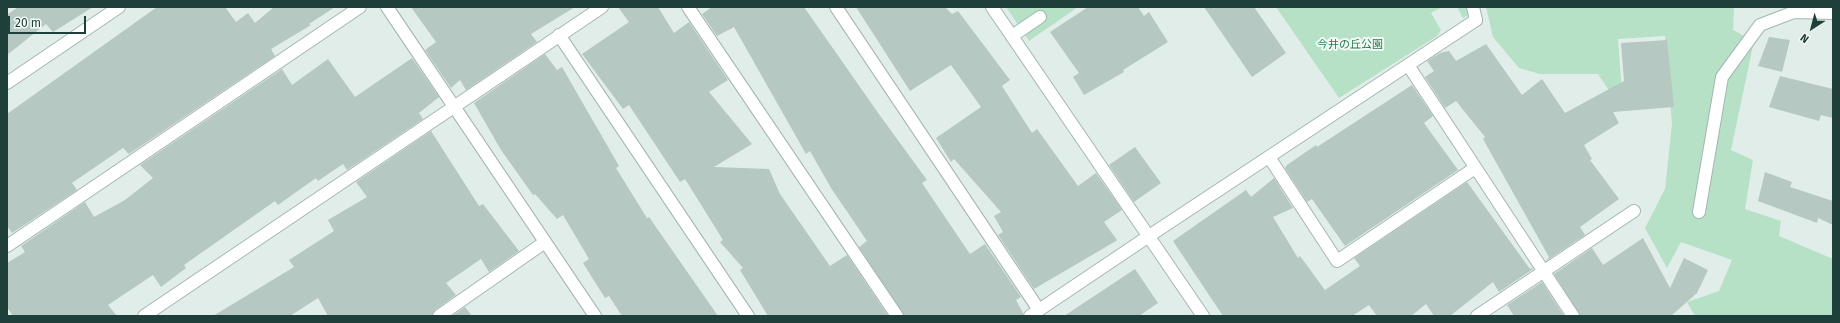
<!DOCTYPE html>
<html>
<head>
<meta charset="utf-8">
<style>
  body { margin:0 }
  #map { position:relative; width:1840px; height:323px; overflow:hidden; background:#e1ede9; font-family:"Fira Sans",sans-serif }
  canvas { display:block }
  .frame { position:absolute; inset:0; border:8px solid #1f403a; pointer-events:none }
  .north { position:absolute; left:1792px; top:8px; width:40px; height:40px; -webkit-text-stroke:3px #f2f9f6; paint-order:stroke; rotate:216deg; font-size:11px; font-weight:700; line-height:16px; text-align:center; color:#1f403a }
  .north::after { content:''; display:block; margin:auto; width:14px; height:18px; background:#1f403a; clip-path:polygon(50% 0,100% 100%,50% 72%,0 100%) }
  .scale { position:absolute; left:8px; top:16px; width:78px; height:18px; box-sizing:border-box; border:2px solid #1f403a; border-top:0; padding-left:5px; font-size:12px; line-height:14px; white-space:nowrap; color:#1f403a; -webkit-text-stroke:3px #f2f9f6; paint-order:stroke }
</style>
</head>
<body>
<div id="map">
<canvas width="1840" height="323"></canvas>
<div class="frame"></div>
<div class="north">N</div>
<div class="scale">20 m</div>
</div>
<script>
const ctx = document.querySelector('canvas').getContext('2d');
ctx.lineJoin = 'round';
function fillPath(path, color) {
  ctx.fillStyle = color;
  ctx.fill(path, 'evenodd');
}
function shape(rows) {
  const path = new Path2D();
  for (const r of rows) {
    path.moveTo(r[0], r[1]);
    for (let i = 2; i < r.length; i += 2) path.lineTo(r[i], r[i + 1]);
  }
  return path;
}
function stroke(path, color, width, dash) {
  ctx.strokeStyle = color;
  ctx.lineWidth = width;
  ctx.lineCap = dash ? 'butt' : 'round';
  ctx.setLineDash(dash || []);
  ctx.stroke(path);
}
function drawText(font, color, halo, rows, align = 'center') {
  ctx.font = font + ' "Fira Sans","Noto Sans JP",sans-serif';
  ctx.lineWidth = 4;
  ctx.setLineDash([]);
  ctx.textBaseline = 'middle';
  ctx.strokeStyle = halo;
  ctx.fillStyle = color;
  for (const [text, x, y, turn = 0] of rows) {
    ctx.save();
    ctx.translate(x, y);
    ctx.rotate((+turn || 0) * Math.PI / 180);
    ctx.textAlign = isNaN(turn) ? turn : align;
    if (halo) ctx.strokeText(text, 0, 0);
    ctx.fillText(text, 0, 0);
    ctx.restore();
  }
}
const green = shape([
  [1006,7,1078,7,1029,41],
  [1276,7,1442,7,1431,13,1441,30,1437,36,1339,98],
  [1457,7,1483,7,1463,18],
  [1486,7,1734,7,1733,30,1754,41,1731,150,1753,160,1745,209,1781,221,1779,236,1833,259,1833,316,1695,316,1687,302,1719,291,1732,260,1681,242,1667,268,1645,228,1665,189,1672,124,1665,36,1618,39,1622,93,1610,92,1598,74,1540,74,1519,68,1493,37]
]);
const building = shape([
  [18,7,93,7,53,32,46,24,7,55,7,15],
  [157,7,225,7,236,22,248,13,255,23,274,7,335,7,309,24,311,25,271,49,275,56,129,154,123,148,72,183,77,190,12,233,7,226,7,114],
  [411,7,575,7,531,34,537,42,466,90,460,80,451,88,425,50,436,42],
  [618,7,658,7,674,33,689,22,728,80,709,92,752,144,714,167,769,169,780,194,830,266,847,255,888,316,768,316,740,270,743,268,720,242,723,240,685,179,680,182,629,105,623,109,582,54,629,22],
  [712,7,804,7,881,117,927,180,922,183,970,254,985,244,1021,297,1016,300,1023,313,1023,316,904,316,859,247,867,241,831,188,810,151,806,154,734,27,717,36,702,14],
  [856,7,945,7,952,14,958,11,1010,80,1002,86,1032,133,1037,129,1078,186,1096,173,1122,210,1104,222,1117,240,1116,241,1034,289,998,235,1003,232,994,216,1001,212,954,159,951,162,936,138,981,107,951,65,910,91],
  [1088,7,1138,7,1144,16,1149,12,1168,42,1123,70,1124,72,1084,95,1073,77,1079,73,1050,32],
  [1204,7,1254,7,1286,53,1252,77],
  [1769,37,1790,40,1782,72,1758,66],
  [1667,40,1674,107,1613,112,1619,123,1584,145,1592,159,1590,160,1619,199,1580,227,1585,235,1546,261,1549,257,1483,139,1485,137,1456,101,1445,108,1425,77,1434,71,1427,61,1440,53,1449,51,1456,61,1486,44,1522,95,1542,79,1565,113,1624,81,1621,43],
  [545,54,557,70,562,67,619,166,616,168,647,218,649,217,718,316,622,316,609,296,605,298,583,263,589,259,563,215,557,219,535,194,533,195,501,150,474,103],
  [412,58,439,97,419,113,423,119,347,170,343,164,318,181,316,178,278,205,275,201,184,265,186,268,161,287,153,275,108,305,117,316,13,316,7,307,7,263,25,252,21,246,85,202,94,217,125,200,153,178,140,165,282,69,292,85,328,59,355,97],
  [1780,76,1833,89,1833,118,1821,115,1819,121,1769,107],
  [1412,85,1433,116,1424,123,1458,170,1345,246,1312,199,1307,202,1285,168,1287,165,1316,145,1317,147],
  [431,131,479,206,483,204,519,251,489,272,481,259,446,283,456,295,435,310,432,316,328,316,318,298,290,316,213,316,294,267,289,260,334,231,328,220,367,197,356,182],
  [1135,147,1161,183,1134,202,1109,165],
  [1765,172,1792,182,1790,187,1833,201,1833,225,1818,218,1817,223,1758,201],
  [1274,178,1293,208,1273,217,1298,258,1300,256,1325,290,1360,266,1354,258,1467,182,1530,269,1532,268,1533,269,1499,292,1493,282,1450,316,1434,316,1426,304,1411,316,1377,316,1369,305,1352,316,1223,316,1173,241,1246,190,1251,197],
  [1643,238,1670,288,1684,258,1708,270,1697,293,1671,316,1580,316,1554,274,1592,248,1603,265],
  [1135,269,1158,303,1139,316,1064,316],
  [1542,282,1564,316,1514,316,1507,305],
  [465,307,472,316,452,316]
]);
const service = shape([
  [1473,7,1476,20],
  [1012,36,1040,17]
]);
const minor = shape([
  [387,7,595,316],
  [688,7,897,316],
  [836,7,1039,310],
  [992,7,1203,316],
  [559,35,748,316],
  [1408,65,1573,316],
  [7,83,119,7],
  [1269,157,1337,261,1475,168],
  [1699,212,1722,77,1760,25,1794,12,1833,13],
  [1149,236,1476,20],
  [7,246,360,7],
  [144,316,602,7],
  [439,316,545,242],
  [1477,316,1634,211]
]);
const tertiary = shape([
  [1030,316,1149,236]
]);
const parkNames = [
  ["今井の丘公園",1350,45]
];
fillPath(green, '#b7e1c6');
fillPath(building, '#b5c8c2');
stroke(service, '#a3b6b1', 14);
stroke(minor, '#a3b6b1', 14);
stroke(tertiary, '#a3b6b1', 14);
stroke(service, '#fff', 12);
stroke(minor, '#fff', 12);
stroke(tertiary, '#fff', 12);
drawText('11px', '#247c4d', '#f2f9f6', parkNames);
</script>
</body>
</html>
